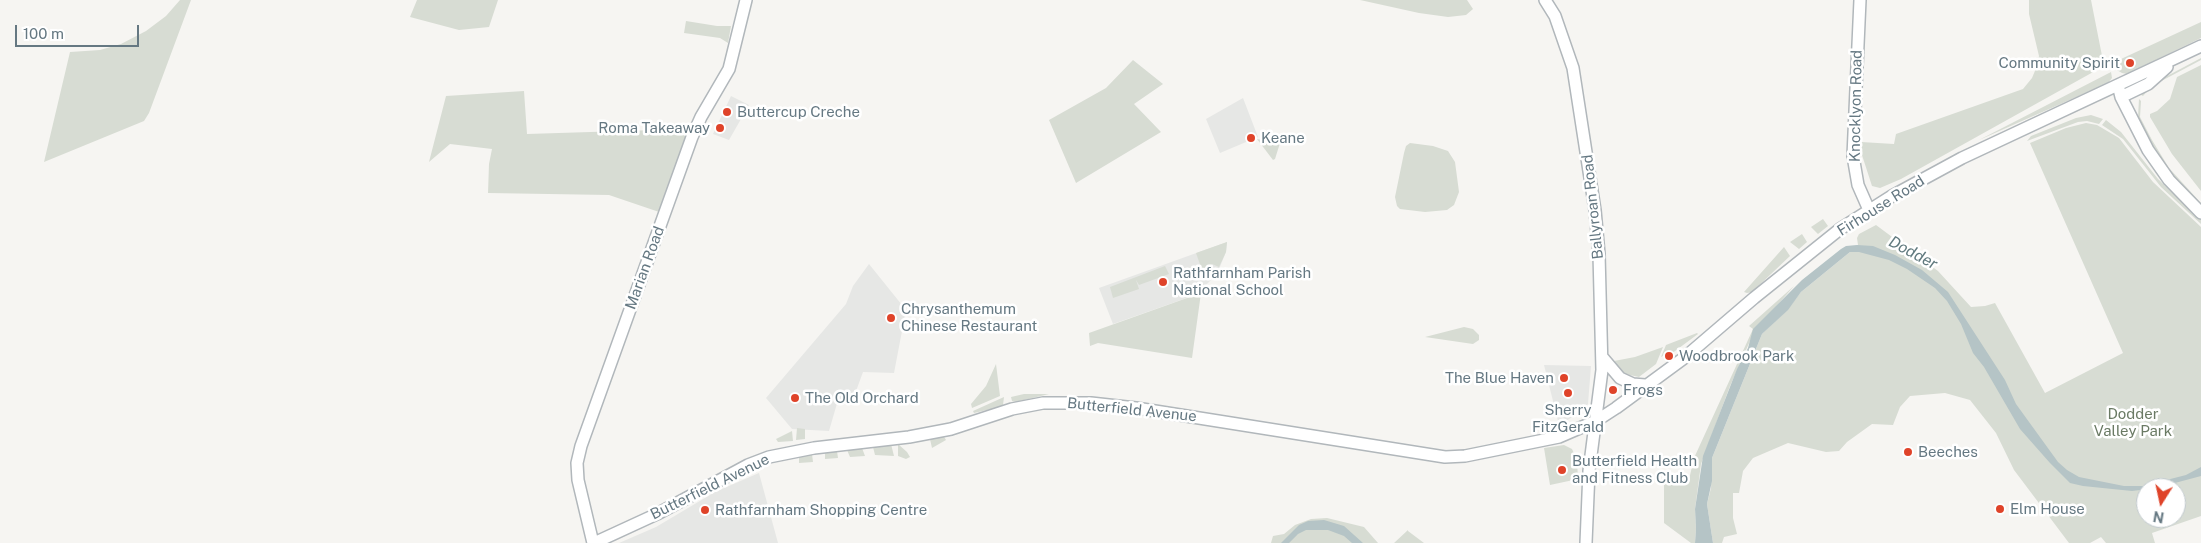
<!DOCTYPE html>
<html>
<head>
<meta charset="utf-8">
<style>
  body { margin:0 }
  #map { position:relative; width:2201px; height:543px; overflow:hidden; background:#f6f5f2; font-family:"Public Sans",sans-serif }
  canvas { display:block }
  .north { position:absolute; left:2136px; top:478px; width:50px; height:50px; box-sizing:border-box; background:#fff; border:1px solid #c1c9cd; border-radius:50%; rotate:190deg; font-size:14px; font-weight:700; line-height:20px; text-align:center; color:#657882 }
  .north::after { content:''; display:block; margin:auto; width:18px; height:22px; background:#df4329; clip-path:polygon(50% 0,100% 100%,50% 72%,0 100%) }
  .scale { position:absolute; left:15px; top:25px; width:124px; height:22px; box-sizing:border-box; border:2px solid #657882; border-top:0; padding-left:6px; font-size:15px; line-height:18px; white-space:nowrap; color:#657882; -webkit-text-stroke:4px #fff; paint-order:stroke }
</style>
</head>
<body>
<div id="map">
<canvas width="2201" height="543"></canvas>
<div class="north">N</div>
<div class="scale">100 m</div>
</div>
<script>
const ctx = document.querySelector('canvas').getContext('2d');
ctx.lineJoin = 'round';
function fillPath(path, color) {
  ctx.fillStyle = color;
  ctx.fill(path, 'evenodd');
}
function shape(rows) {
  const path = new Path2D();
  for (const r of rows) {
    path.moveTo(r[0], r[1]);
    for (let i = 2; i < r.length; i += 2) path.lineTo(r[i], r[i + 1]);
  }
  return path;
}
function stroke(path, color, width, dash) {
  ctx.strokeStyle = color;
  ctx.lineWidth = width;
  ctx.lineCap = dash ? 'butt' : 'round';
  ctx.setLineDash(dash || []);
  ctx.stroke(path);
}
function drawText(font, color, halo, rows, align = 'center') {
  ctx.font = font + ' "Public Sans",sans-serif';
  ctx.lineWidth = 5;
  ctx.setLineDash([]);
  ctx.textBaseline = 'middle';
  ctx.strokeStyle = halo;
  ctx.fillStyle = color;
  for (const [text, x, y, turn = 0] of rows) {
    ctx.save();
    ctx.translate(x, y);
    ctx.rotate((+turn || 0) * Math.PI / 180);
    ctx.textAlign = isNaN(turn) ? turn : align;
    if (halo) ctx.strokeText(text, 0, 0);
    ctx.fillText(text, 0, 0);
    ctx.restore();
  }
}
const built = shape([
  [731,96,749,105,729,140,713,134],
  [1243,98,1258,137,1220,153,1206,119],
  [1227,242,1226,252,1217,274,1200,291,1201,293,1113,324,1099,288],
  [869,264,906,310,894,373,863,372,852,402,838,400,829,431,792,429,766,398,846,304,853,286],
  [1544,365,1591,366,1588,404,1581,412,1559,425],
  [759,473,778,543,619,543,656,527,715,492]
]);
const green = shape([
  [180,0,191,0,149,113,144,121,44,162,70,52,100,50,121,44,146,31,166,16],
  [417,0,498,0,489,27,459,30,410,17],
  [1360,0,1467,0,1473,9,1466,15,1448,17,1419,13],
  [2029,0,2091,0,2104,66,1901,179,1880,188,1872,186,1861,152,1861,142,1894,144,1896,134,2023,89,2032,78,2037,66,2039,56,2029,14],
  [686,21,717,26,731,26,728,43,720,38,684,33],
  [2201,22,2201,38,2127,74,2122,73,2108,65],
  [2201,58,2201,60,2152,86,2143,96,2141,95,2152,84],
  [1133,60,1163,84,1134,104,1161,132,1076,183,1049,120,1106,88],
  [2201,65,2201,191,2172,154,2150,117,2150,114,2157,111,2170,99,2177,77],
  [2111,72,2112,78,2108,83,1979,140],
  [524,91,527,134,654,130,693,137,665,214,609,195,488,193,489,164,492,149,450,144,429,162,446,96],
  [2139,99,2141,101,2140,117,2152,140,2169,168,2201,203,2201,206,2174,178,2151,143,2138,117],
  [2091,115,2103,119,2099,124,2087,121,2078,122,2027,141,2031,136,2076,118],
  [2106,120,2121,132,2158,179,2201,220,2201,224,2161,187,2123,139,2102,125],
  [2086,123,2097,125,2119,138,2153,182,2201,227,2201,516,2152,533,2155,543,2106,543,2101,537,2090,543,2069,543,2014,470,1996,433,1970,400,1945,393,1910,396,1900,407,1893,425,1872,424,1847,442,1839,451,1826,452,1788,443,1753,458,1743,471,1739,493,1733,493,1733,518,1737,534,1724,537,1722,543,1713,543,1707,504,1711,488,1712,458,1762,334,1787,310,1801,292,1850,252,1859,252,1857,238,1859,234,1876,225,1938,271,1971,307,1985,306,1995,303,2045,393,2123,353,2030,143,2066,128],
  [2146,488,2176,488,2176,518,2146,518],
  [1257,139,1280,143,1275,159,1273,160],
  [1410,143,1433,146,1448,151,1455,162,1459,192,1454,205,1447,210,1425,212,1400,209,1397,206,1395,197,1404,153,1406,146],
  [1823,219,1828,226,1818,234,1811,227],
  [1802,234,1807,242,1799,249,1790,242],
  [1227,242,1226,252,1219,267,1212,264,1203,273,1196,253],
  [1784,247,1790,256,1752,292,1747,293,1744,292],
  [1165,266,1169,274,1139,285,1136,280,1139,289,1113,298,1110,287],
  [1794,286,1754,332,1730,386,1701,464,1695,509,1696,529,1695,543,1691,543,1664,523,1664,476,1688,484,1694,458,1753,329,1749,326],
  [1201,293,1192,358,1098,343,1090,346,1089,333],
  [1464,327,1473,329,1479,335,1479,340,1473,344,1425,337],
  [1697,333,1698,334,1671,354,1670,352,1661,357,1666,345],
  [1663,347,1656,364,1639,377,1625,374,1614,363,1614,361,1635,357],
  [996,364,1000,396,972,408,971,404,986,386],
  [1024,394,1049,394,1016,402,1012,401,1011,397],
  [1004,397,1003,405,1000,407,974,413,973,411],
  [797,428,805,429,805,439,796,440],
  [792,431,793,441,778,442,776,439],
  [943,435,946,440,932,448,930,439],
  [891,444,894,456,875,455,873,447],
  [898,444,907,452,910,457,906,459,898,456],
  [1564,445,1572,449,1577,460,1578,479,1550,485,1544,448],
  [862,448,865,456,850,457,847,450],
  [837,451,838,458,825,459,825,452],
  [812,454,813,462,799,463,799,456],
  [1327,518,1364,527,1378,543,1271,543,1273,536,1284,534,1295,525,1311,519],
  [1408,530,1408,531,1424,543,1394,543]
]);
const water = shape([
  [1857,245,1873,246,1895,255,1922,270,1948,292,2005,380,2016,404,2058,462,2067,470,2079,477,2124,486,2143,486,2186,475,2201,467,2201,476,2156,488,2132,491,2083,486,2070,483,2050,463,2020,429,1984,367,1973,353,1961,324,1947,301,1935,288,1907,269,1889,260,1859,252,1850,252,1801,292,1788,310,1762,334,1712,458,1712,481,1707,504,1713,543,1695,543,1696,529,1695,509,1703,456,1737,369,1748,348,1753,329,1802,280,1841,249,1846,246],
  [1324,520,1344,526,1363,543,1352,543,1344,536,1328,530,1306,530,1298,534,1289,543,1281,543,1299,525,1308,521]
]);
const secondary = shape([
  [1545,0,1555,16,1573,68,1595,210,1599,254,1602,370,1589,471,1586,543],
  [1860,0,1853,156,1858,185,1869,210],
  [2118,85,2121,97,2148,150,2169,180,2201,213],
  [2121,97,2148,84,2167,67],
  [1603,358,1620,378,1633,384,1645,385],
  [593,543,578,480,577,463,581,446,692,137,701,117,729,69,746,0],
  [594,543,657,514,748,465,769,457,814,448,909,437,951,429,1012,409,1043,403,1091,403,1136,408,1445,457,1465,456,1559,437,1596,421,1616,408,1684,358,1754,298,1840,229,1892,196,1962,158,2201,46]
]);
const markers = [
  [2130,63,5,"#df4329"],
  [727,112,5,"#df4329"],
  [720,128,5,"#df4329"],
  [1251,138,5,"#df4329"],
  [1163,282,5,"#df4329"],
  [891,318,5,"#df4329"],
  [1669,356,5,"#df4329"],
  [1564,378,5,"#df4329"],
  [1613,390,5,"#df4329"],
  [1568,393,5,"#df4329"],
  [795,398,5,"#df4329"],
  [1908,452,5,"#df4329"],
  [1562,470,5,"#df4329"],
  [2000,509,5,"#df4329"],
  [705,510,5,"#df4329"]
];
const poiNames = [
  ["Community Spirit",2120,63,"right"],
  ["Buttercup Creche",737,112],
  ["Roma Takeaway",710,128,"right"],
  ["Keane",1261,138],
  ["Rathfarnham Parish",1173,273],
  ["National School",1173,290],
  ["Chrysanthemum",901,309],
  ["Chinese Restaurant",901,326],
  ["Woodbrook Park",1679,356],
  ["The Blue Haven",1554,378,"right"],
  ["Frogs",1623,390],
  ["The Old Orchard",805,398],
  ["Sherry",1568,410,"center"],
  ["FitzGerald",1568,427,"center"],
  ["Beeches",1918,452],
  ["Butterfield Health",1572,461],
  ["and Fitness Club",1572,478],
  ["Elm House",2010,509],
  ["Rathfarnham Shopping Centre",715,510]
];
const streetNames = [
  ["Knocklyon Road",1856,106,-89],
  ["Firhouse Road",1881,206,-32],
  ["Ballyroan Road",1593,207,-96],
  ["Marian Road",645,268,-70],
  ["Butterfield Avenue",1132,410,6],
  ["Butterfield Avenue",710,487,-26]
];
const parkNames = [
  ["Dodder",2133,414],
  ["Valley Park",2133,431]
];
const waterNames = [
  ["Dodder",1913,253,28]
];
fillPath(built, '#e6e7e5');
fillPath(green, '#d7dcd3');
fillPath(water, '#b5c4c6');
stroke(secondary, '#b1b7bb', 14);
stroke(secondary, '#fff', 11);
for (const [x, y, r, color] of markers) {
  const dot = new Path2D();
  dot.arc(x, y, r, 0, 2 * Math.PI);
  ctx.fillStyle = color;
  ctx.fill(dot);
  stroke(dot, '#fff', 2);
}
drawText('15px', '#657882', '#fff', poiNames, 'left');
drawText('15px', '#657882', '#fff', streetNames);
drawText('15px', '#6a7a64', '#fff', parkNames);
drawText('italic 16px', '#617a7f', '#fff', waterNames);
</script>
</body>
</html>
